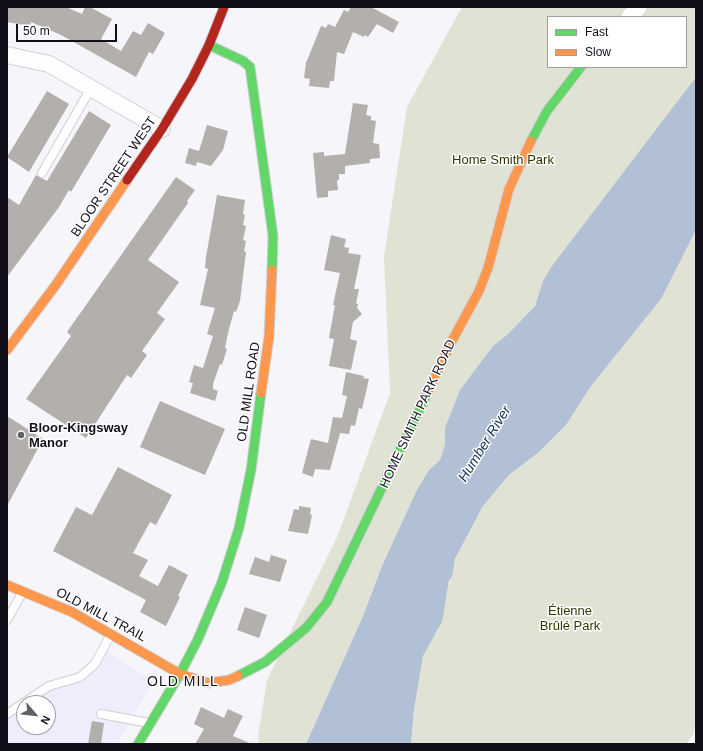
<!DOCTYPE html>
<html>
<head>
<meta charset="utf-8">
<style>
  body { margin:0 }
  #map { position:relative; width:703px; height:751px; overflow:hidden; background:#f6f5fa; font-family:Arial,sans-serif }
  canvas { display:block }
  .frame { position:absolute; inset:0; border:8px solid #120f1b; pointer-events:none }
  .legend { position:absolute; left:547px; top:16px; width:140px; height:52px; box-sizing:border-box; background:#fff; border:1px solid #a09fa4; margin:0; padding:5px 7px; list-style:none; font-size:12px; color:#120f1b }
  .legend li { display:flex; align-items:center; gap:8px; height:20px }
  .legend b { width:20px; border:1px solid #a09fa4 }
  .north { position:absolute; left:16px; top:695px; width:40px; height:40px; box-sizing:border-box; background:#fff; border:1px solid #a09fa4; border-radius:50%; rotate:118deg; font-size:11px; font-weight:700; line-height:16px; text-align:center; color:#120f1b }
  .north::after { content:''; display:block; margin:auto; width:14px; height:18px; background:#626069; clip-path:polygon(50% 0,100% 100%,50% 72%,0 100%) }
  .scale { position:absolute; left:16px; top:24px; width:101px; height:18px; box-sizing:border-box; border:2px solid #120f1b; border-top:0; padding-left:5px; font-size:12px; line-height:14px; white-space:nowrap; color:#120f1b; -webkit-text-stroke:3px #fff; paint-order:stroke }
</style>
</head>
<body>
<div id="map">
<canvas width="703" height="751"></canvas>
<div class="frame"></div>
<ul class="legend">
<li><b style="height:5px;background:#63d668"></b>Fast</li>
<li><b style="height:5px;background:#ff974d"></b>Slow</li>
</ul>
<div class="north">N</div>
<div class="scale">50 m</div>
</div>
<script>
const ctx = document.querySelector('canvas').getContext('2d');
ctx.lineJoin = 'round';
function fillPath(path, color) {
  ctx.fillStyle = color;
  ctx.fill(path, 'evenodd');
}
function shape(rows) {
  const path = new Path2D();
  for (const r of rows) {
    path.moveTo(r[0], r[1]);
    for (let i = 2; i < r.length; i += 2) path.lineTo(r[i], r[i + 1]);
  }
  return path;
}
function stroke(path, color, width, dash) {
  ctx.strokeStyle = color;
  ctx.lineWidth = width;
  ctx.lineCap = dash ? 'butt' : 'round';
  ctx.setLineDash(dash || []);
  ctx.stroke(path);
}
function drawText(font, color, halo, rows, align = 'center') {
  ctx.font = font + ' Arial,sans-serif';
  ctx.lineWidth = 3;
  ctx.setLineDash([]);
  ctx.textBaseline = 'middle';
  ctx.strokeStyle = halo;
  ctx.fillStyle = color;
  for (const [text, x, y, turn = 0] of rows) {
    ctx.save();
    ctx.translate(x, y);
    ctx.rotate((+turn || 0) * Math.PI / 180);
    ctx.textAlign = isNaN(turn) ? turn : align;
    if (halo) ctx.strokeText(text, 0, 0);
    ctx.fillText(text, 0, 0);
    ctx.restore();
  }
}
const built = shape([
  [100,647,153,681,117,744,7,744,7,714,43,690,88,670],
  [24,703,48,703,48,727,24,727]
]);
const green = shape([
  [462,7,696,7,696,77,543,281,535,306,508,334,493,346,445,428,445,444,440,460,429,470,382,566,363,616,306,744,259,744,258,737,267,680,338,535,390,393,384,256,407,107],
  [548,17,686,17,686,67,548,67],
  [696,230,696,721,694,733,686,744,411,744,414,709,423,656,430,640,438,631,455,560,483,506,509,475,539,452,566,425,591,386,661,299]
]);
const water = shape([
  [696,77,696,230,661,299,591,386,566,425,539,452,509,475,483,506,455,559,452,576,449,581,442,622,423,656,414,709,411,744,306,744,363,616,382,566,417,490,429,470,440,460,445,444,445,428,460,390,493,346,508,334,535,306,543,281,552,266]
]);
const building = shape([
  [7,7,66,7,82,14,85,7,90,7,112,19,101,39,121,51,133,31,141,35,148,23,165,33,153,54,149,52,136,77,61,35,31,22,30,26,7,22],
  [351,7,371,7,399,22,393,33,377,24,368,37,365,35,364,37,353,32,344,54,337,52,334,81,330,81,329,88,309,86,310,79,304,78,306,63,321,26,326,28,328,24,335,27,344,10,348,12],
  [47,91,69,104,29,172,7,157],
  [353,103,368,105,366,115,371,116,371,120,376,121,373,143,379,144,380,158,370,159,370,163,345,166,345,174,339,174,339,180,337,180,338,190,328,191,328,197,317,198,313,153,324,152,324,156,345,154],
  [89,111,111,125,71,192,69,190,59,207,7,277,7,197,19,205,36,175,47,181],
  [207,125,228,131,223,150,211,166,197,162,196,166,185,163,189,148,199,151],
  [176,177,195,190,187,201,188,203,148,260,179,282,157,313,165,319,142,351,147,355,131,378,127,375,86,438,26,399,71,336,67,332],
  [217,195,245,200,243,214,245,215,243,225,246,226,243,240,246,241,244,251,246,252,240,301,236,312,234,311,228,333,225,348,227,349,222,365,220,364,213,384,213,389,218,391,215,401,190,393,193,383,189,382,194,365,203,368,213,336,207,334,215,308,200,305,208,269,205,268,206,257],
  [331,235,346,239,344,247,349,248,348,253,361,255,354,289,359,289,356,303,358,304,357,308,362,314,353,322,350,339,357,341,351,370,329,366,334,339,329,338,335,305,333,305,340,273,324,270],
  [346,372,364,376,363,378,369,379,362,409,359,408,355,426,351,425,349,434,340,433,330,470,315,469,313,477,302,473,311,439,328,443,333,417,342,418,347,396,342,395],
  [160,401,225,429,205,475,140,447],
  [7,416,43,439,7,506],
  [118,467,172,495,156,525,150,522,133,553,148,560,139,576,158,586,169,565,188,575,178,596,180,597,166,626,140,612,146,600,53,551,76,507,92,515],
  [299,506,311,508,310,514,312,515,308,534,288,531,294,509,299,510],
  [271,555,287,560,280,582,249,574,255,557,269,562],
  [245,607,267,615,259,638,237,630],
  [201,707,224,718,228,709,243,716,233,736,252,744,195,744,204,729,194,724],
  [92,721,104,723,101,744,88,744]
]);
const lane = shape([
  [42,173,91,88],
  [7,620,22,593],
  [7,714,49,686,80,677,95,664,111,634],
  [101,714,149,723]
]);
const street = shape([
  [629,17,639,7],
  [7,55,49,64,162,129]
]);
const fast = shape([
  [209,45,243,61,250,67,273,236,272,270],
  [531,141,547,111,581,67],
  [238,676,265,662,306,628,327,602,427,394],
  [138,744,180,674,198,639,222,582,239,528,251,470,261,393]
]);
const slow = shape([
  [7,350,55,286,127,180],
  [261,393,269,337,272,270],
  [427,394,453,339,479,291,488,268,509,189,531,141],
  [7,585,72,612,180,674,208,683,229,680,238,676]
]);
const jam = shape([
  [127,180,162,129,192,79,209,45,224,7]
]);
const markers = [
  [21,435,4,"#626069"]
];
const parkNames = [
  ["Home Smith Park",503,160],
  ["Étienne",570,611],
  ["Brûlé Park",570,626]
];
const streetNames = [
  ["BLOOR STREET WEST",114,177,-56],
  ["OLD MILL ROAD",249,392,-82],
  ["HOME SMITH PARK ROAD",418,414,-65],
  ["OLD MILL TRAIL",101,615,28]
];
const poiNames = [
  ["Bloor-Kingsway",29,428],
  ["Manor",29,443]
];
const waterNames = [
  ["Humber River",485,444,-58]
];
const neighbourhoodNames = [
  ["OLD MILL",183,682]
];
fillPath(built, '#efecfc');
fillPath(green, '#e0e2d4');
fillPath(water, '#b2c0d5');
fillPath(building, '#b3afac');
stroke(lane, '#d1ced7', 10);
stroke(street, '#d1ced7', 18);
stroke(fast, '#d1ced7', 11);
stroke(slow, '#d1ced7', 11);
stroke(jam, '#d1ced7', 11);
stroke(lane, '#fefefe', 8);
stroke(street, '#fefefe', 16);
stroke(fast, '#63d668', 9);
stroke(slow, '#ff974d', 9);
stroke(jam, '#b3261e', 9);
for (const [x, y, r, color] of markers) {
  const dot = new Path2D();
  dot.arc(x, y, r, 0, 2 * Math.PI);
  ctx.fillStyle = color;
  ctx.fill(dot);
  stroke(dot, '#fff', 1.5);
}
drawText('13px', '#323700', '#fff', parkNames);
drawText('13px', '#120f1b', '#fff', streetNames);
drawText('bold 13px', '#120f1b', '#fff', poiNames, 'left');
drawText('italic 14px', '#133357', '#fff', waterNames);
ctx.letterSpacing = '1px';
drawText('14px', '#120f1b', '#fff', neighbourhoodNames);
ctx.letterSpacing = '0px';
</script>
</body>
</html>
